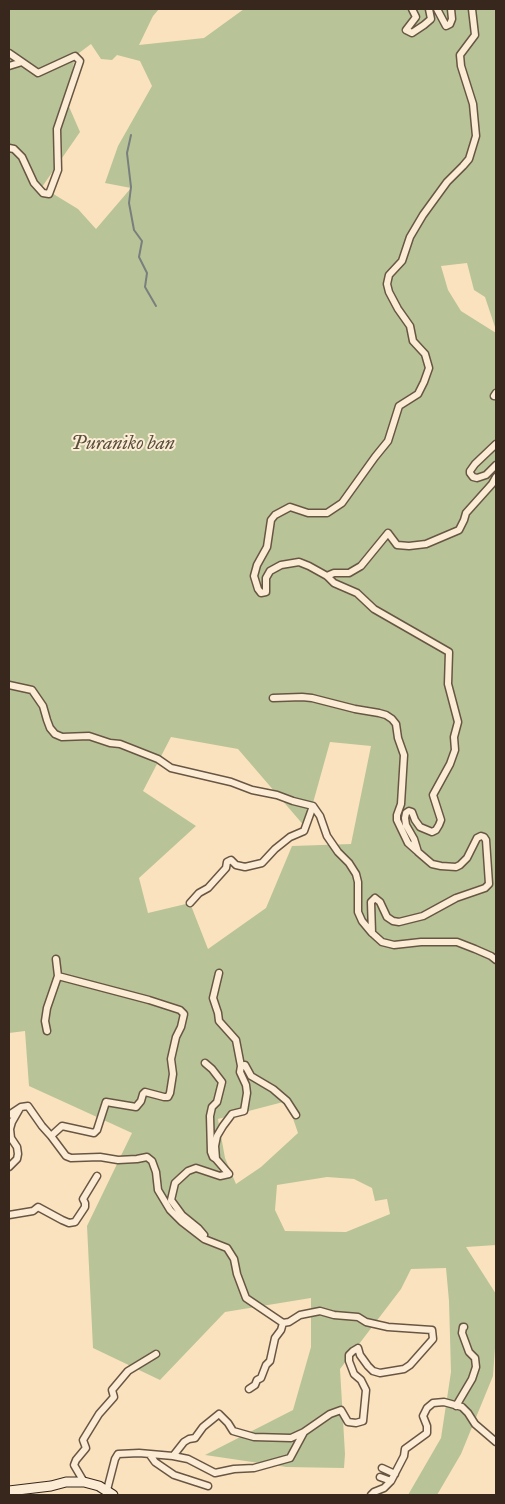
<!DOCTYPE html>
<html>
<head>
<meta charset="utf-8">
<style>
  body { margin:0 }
  #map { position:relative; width:505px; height:1504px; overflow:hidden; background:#fbe2be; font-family:"IM FELL Great Primer",serif }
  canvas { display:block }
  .frame { position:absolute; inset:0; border:10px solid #37271c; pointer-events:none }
</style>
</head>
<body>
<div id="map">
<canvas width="505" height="1504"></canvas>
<div class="frame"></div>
</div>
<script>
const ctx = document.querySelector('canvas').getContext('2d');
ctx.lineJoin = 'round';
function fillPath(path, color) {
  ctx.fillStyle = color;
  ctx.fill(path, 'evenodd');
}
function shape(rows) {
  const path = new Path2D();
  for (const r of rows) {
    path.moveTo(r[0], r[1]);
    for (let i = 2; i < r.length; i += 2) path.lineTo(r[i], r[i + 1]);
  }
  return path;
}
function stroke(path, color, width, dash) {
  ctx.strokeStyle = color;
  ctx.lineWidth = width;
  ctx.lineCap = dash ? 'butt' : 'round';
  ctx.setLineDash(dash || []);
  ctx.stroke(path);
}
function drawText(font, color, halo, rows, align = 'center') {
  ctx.font = font + ' "IM FELL Great Primer",serif';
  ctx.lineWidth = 4;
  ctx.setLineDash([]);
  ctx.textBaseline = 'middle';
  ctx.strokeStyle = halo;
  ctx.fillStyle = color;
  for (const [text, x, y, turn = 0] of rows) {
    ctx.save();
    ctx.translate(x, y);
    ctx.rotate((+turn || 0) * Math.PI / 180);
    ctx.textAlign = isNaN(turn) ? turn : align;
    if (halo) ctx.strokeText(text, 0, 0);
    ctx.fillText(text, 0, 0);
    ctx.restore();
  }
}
const green = shape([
  [9,9,159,9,153,16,139,45,204,38,244,9,496,9,496,330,485,297,474,290,467,263,441,266,448,290,461,311,496,333,496,1245,466,1247,496,1294,496,1334,493,1376,461,1454,437,1495,408,1495,441,1438,451,1372,449,1301,446,1268,411,1269,401,1289,340,1369,345,1454,344,1468,286,1467,205,1455,293,1410,311,1347,311,1298,225,1312,160,1380,93,1348,87,1226,132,1133,29,1086,25,1031,9,1033],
  [91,44,101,59,112,60,117,55,140,61,152,86,118,146,105,183,131,188,96,229,78,209,42,187,80,132,67,102,75,56],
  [171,737,238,749,306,828,330,742,371,746,351,844,292,846,266,908,208,949,190,903,148,913,139,878,196,826,143,791],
  [287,1101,298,1133,261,1167,236,1184,225,1158,218,1119],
  [327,1177,354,1179,372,1188,375,1201,387,1199,390,1214,346,1232,285,1231,275,1210,277,1185]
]);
const stream = shape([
  [131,135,127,153,131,187,129,203,134,230,142,241,139,257,147,273,145,287,156,306]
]);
const street = shape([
  [412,9,416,17,406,30,412,33,424,25,431,19,429,9],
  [437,9,446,26,450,24,452,19,451,9],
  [472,9,475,35,460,55,461,66,473,104,476,136,469,159,463,166,447,182,423,215,410,237,402,261,389,275,387,284,389,292,398,309,410,326,413,341,425,354,429,368,424,382,418,394,399,406,388,441,375,457,342,503,327,513,308,513,290,507,275,515,271,520,267,547,257,565,254,576,258,589,261,593,266,592,266,578,270,571,281,565,299,562,309,566,327,576,334,583,357,593,374,609,449,652,448,684,458,722,454,737,455,750,450,764,433,795,441,820,439,825,436,830,432,832,420,827,415,820,412,812,409,811,406,813,405,818,406,825,414,839,418,852,432,864,441,866,456,867,460,865,467,858,477,838,481,836,484,837,486,840,489,884,485,888,456,898,423,916,399,922,393,921,387,917,380,902,375,898,371,902,372,933,382,942,394,945,421,942,457,942,475,949,491,956,496,960],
  [9,53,38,73,75,56,80,61,57,129,58,170,49,194,43,193,34,183,22,157,14,149,9,148],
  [9,66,22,62],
  [494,396,496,393],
  [496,444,475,464,470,471,470,473,473,477,477,478,486,475,496,465],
  [327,576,334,573,349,573,361,566,388,533,397,545,409,546,426,544,459,530,464,520,466,513,492,484,496,477],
  [9,685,32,690,43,706,47,720,50,728,55,734,62,737,89,736,110,743,120,744,158,759,171,768,231,782,252,790,277,795,293,801,313,806,320,816,327,836,338,852,349,863,356,874,358,882,358,912,362,921,372,933],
  [273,698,302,697,312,698,355,709,379,713,386,715,392,719,396,724,398,738,404,755,401,804,397,815,397,820,408,843,417,851],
  [190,903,199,893,208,888,226,868,227,862,231,860,236,865,245,867,262,863,275,849,290,837,304,831,313,806],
  [219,973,213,998,218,1013,219,1021,236,1040,241,1066],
  [47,1031,45,1021,47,1008,58,976],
  [9,1115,21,1107,28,1106,42,1126,51,1136,66,1156,71,1158,100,1157,118,1160,137,1159,147,1157,152,1161,156,1172,158,1190,170,1210,182,1222,204,1239,227,1248,234,1259,237,1274,246,1298,283,1323,289,1322,300,1315,320,1311,334,1315,358,1317,366,1322,388,1327,432,1330,433,1339,410,1365,404,1369,380,1373,373,1371,368,1366,360,1355,358,1348,353,1351,349,1355,349,1361,354,1374,361,1380,366,1390,363,1421,356,1423,348,1422,341,1410,330,1414,304,1432,290,1458,254,1468,234,1469,215,1473,188,1459,173,1456,139,1453,118,1454,115,1459,107,1490],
  [51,1136,62,1126,94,1133,97,1130,106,1102,136,1107,141,1101,143,1094,145,1092,164,1097,168,1097,170,1093,173,1074,171,1059,176,1037,181,1027,184,1014,180,1010,149,1000,58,976,56,959],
  [216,1159,215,1146,217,1136,223,1126,232,1114,244,1111,247,1093,246,1085,240,1072,241,1066,245,1065,251,1076,273,1089,287,1101,296,1115],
  [9,1167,17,1159,18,1154,17,1147,11,1138,10,1129,12,1122,20,1108],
  [9,1215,33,1211,38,1207,62,1220,69,1223,75,1222,85,1207,85,1203,83,1199,97,1176],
  [203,1236,204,1235,198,1228,182,1215,171,1200,175,1183,188,1171,196,1168,220,1176,229,1174,216,1159,213,1157,211,1152,210,1116,212,1107,217,1102,222,1082,212,1069,205,1063],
  [249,1389,255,1385,257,1380,261,1378,266,1365,270,1361,275,1338,281,1330,283,1323],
  [456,1406,472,1379,476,1367,475,1358,469,1352,462,1333,463,1327,464,1327],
  [150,1455,155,1462,174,1475,208,1486],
  [173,1456,184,1442,189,1439,195,1438,203,1427,219,1414,228,1423,233,1431,254,1437,291,1438,304,1432],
  [382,1468,395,1474],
  [380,1477,391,1481],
  [84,1482,74,1465,76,1460,86,1448,83,1440,99,1414,114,1397,112,1390,128,1371,156,1354],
  [371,1495,374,1492,384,1488,391,1481,404,1456,405,1449,427,1433,427,1426,423,1416,427,1408,433,1403,444,1402,462,1407,468,1413,475,1424,496,1442]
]);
const secondary = shape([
  [9,1491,51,1486,66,1482,84,1482,99,1486,113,1495]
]);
const parkNames = [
  ["Puraniko ban",123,444]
];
fillPath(green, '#b8c497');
stroke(stream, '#797f7d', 2);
stroke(street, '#685644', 9);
stroke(secondary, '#37271c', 11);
stroke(street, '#fcecd5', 6);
stroke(secondary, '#fcecd5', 9);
drawText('italic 19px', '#574e3b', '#fcecd5', parkNames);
</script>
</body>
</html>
